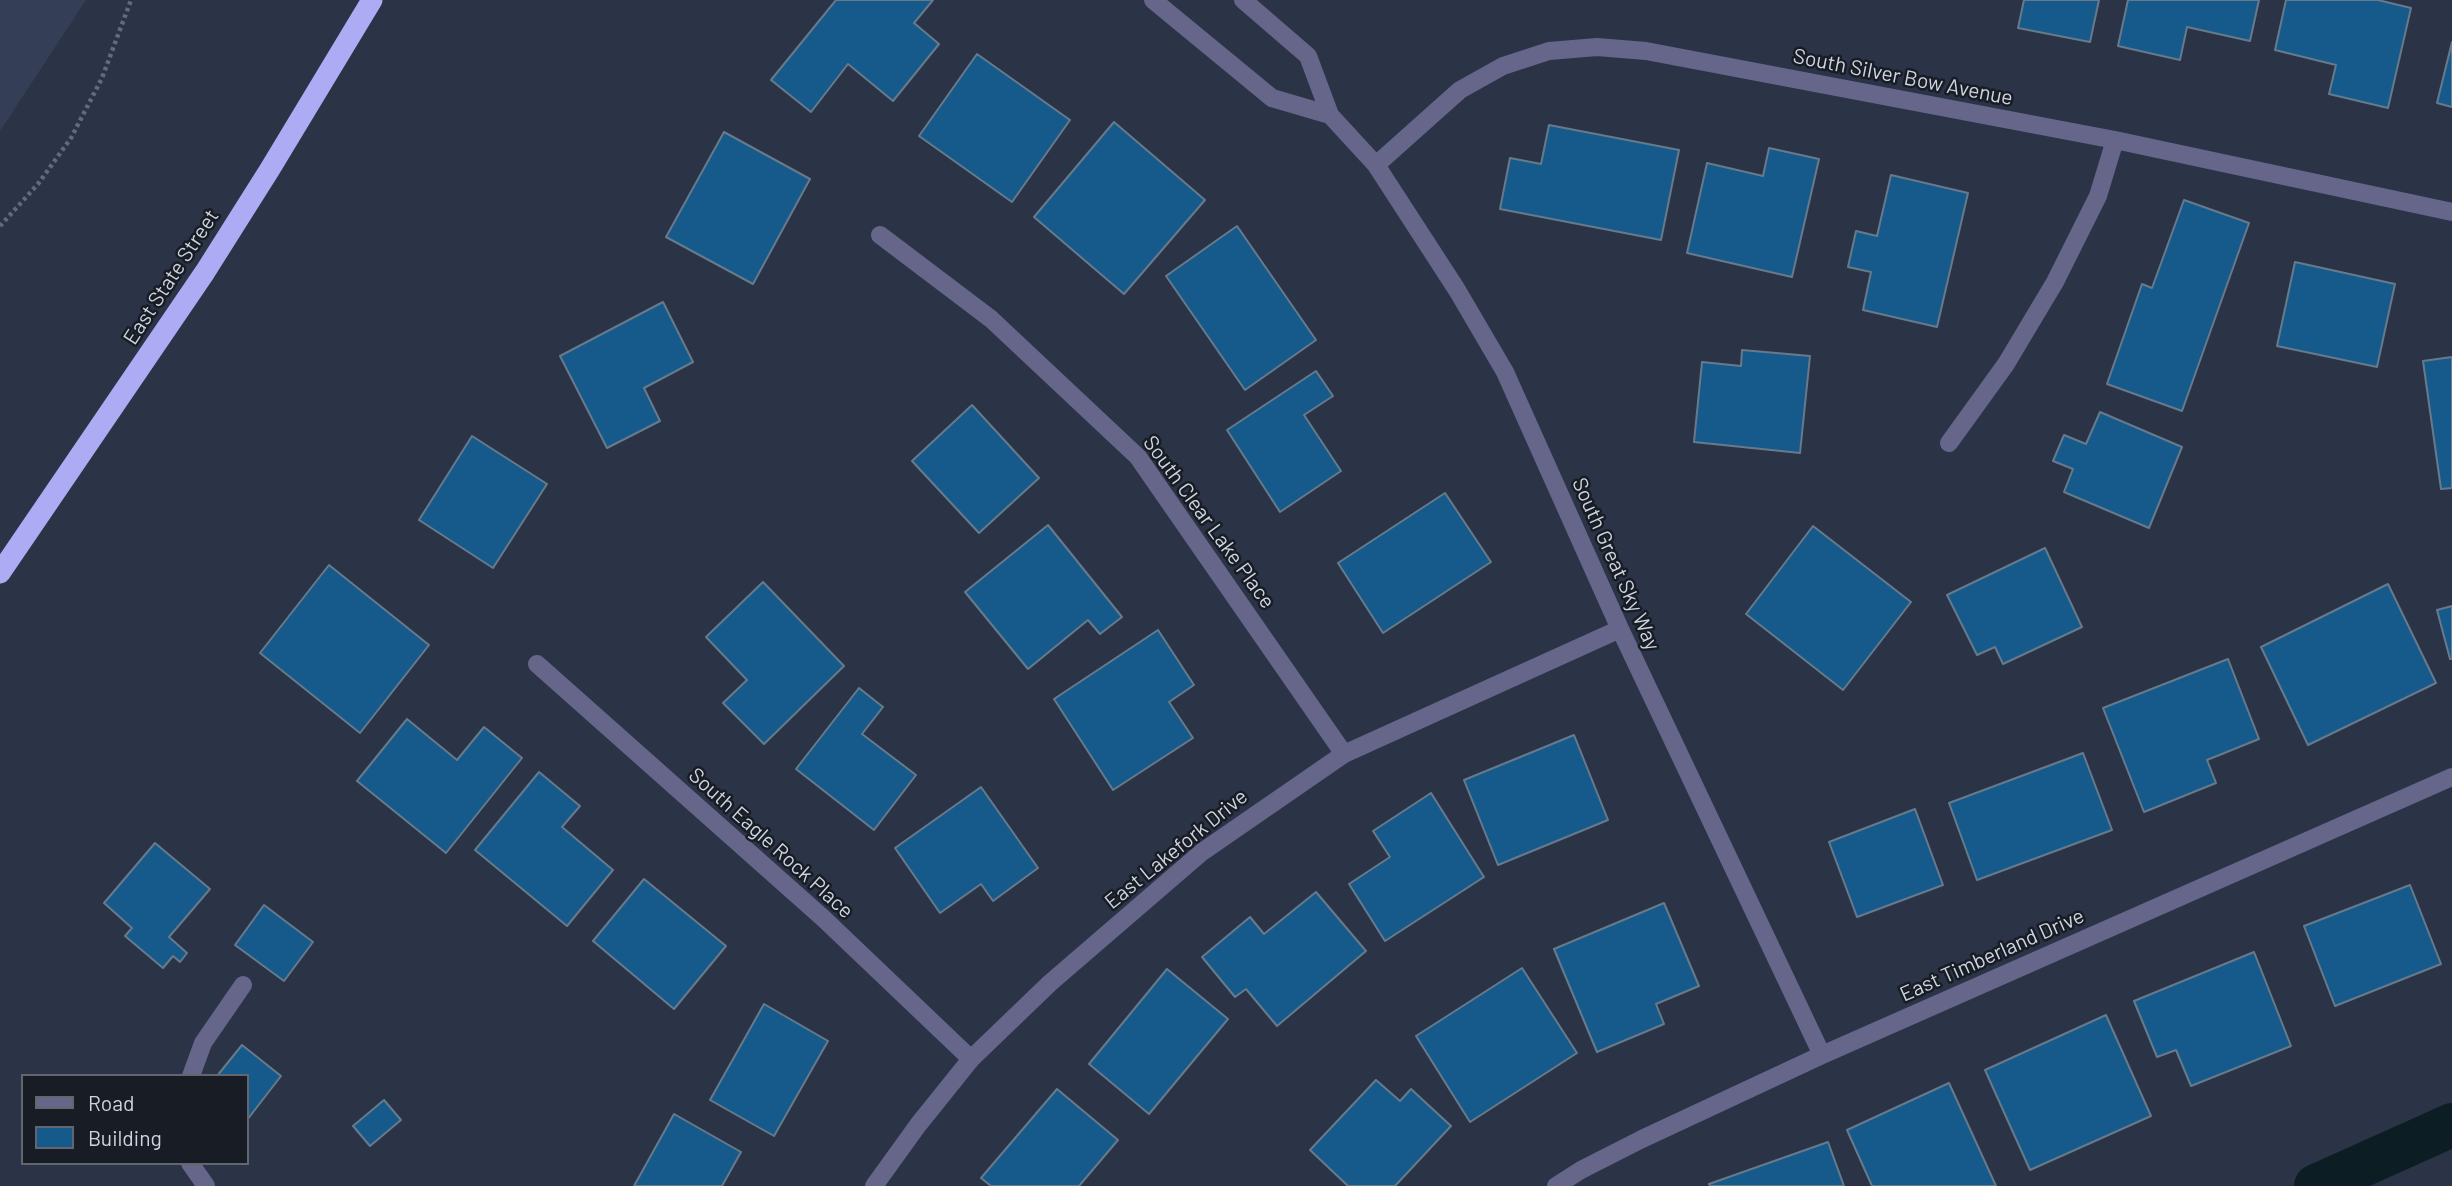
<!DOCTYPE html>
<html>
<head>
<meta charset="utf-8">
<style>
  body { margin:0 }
  #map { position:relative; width:2452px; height:1186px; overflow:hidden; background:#2b3447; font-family:Barlow,sans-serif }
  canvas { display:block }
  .legend { position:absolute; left:21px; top:1074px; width:228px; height:91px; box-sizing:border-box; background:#181c24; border:2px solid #61666f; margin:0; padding:9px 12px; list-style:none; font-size:21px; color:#ced4e0 }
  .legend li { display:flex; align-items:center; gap:14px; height:35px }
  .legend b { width:35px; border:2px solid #61666f }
</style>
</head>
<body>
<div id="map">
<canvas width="2452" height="1186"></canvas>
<ul class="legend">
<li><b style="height:9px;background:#66668b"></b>Road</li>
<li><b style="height:19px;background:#165a8b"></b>Building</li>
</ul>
</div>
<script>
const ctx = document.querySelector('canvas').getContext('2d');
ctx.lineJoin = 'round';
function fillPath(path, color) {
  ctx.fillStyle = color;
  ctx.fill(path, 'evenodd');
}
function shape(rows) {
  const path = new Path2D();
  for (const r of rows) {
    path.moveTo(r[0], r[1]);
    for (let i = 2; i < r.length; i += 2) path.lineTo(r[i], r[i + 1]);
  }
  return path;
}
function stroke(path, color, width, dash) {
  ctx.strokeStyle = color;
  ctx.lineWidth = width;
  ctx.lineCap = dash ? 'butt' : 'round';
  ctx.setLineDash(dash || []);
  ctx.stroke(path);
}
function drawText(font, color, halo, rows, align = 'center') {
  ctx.font = font + ' Barlow,sans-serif';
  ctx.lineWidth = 5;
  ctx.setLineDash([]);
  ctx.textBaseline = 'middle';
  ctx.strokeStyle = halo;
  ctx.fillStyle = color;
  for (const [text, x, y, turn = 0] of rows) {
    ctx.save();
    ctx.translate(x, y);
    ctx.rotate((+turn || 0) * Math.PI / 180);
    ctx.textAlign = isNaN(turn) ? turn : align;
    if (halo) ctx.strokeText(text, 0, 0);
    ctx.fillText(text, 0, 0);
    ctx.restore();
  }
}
const built = shape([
  [0,0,86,0,0,131]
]);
const canal = shape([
  [2316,1186,2452,1125]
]);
const building = shape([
  [836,0,933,0,914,23,939,44,893,101,848,64,811,112,771,80,836,0],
  [2024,0,2099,0,2090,42,2018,28,2024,0],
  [2128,0,2259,0,2250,41,2187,27,2180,60,2118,46,2128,0],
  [2286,0,2378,0,2411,8,2388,108,2329,94,2336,65,2275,50,2286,0],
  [2452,42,2452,107,2437,103,2452,42],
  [977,54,1070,120,1012,202,919,136,977,54],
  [1114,122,1205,200,1124,294,1034,217,1114,122],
  [1549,125,1679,150,1661,240,1500,209,1510,158,1541,164,1549,125],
  [724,132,810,179,753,284,666,237,724,132],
  [1769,148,1819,159,1792,277,1687,253,1707,163,1763,176,1769,148],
  [1891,175,1968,193,1937,327,1863,310,1871,272,1848,267,1856,231,1877,236,1891,175],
  [2184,200,2249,223,2182,411,2107,384,2142,284,2152,288,2184,200],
  [1237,226,1316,340,1245,390,1166,276,1237,226],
  [2295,262,2395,284,2377,367,2277,346,2295,262],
  [663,302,693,362,644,388,660,421,607,448,560,356,663,302],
  [1742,350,1810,356,1800,453,1694,442,1702,362,1741,366,1742,350],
  [2452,357,2452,488,2441,489,2423,361,2452,357],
  [1316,371,1333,396,1304,415,1341,471,1280,512,1227,430,1316,371],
  [972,405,1039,478,979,533,912,461,972,405],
  [2100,412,2182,447,2149,528,2064,492,2073,469,2053,461,2064,435,2086,444,2100,412],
  [472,436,547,484,493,568,419,520,472,436],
  [1445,493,1491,562,1383,633,1338,563,1445,493],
  [1048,525,1122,617,1100,634,1088,620,1028,669,965,592,1048,525],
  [1813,526,1911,602,1843,690,1746,614,1813,526],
  [2045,548,2082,627,2003,664,1995,647,1977,655,1947,595,2045,548],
  [329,565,429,645,360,733,260,653,329,565],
  [763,582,844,666,764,744,723,703,747,680,706,637,763,582],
  [2388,584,2436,683,2308,745,2261,647,2388,584],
  [2452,606,2452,659,2450,659,2437,610,2452,606],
  [1158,630,1194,685,1169,702,1193,738,1113,790,1054,699,1158,630],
  [2228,659,2259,739,2207,760,2216,783,2144,812,2103,708,2228,659],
  [859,688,883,707,862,734,916,775,874,830,796,769,859,688],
  [407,719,457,760,484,727,522,758,446,853,357,781,407,719],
  [1574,735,1608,820,1498,865,1464,780,1574,735],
  [2083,753,2112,830,1977,880,1949,803,2083,753],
  [539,772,580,806,562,827,613,870,567,926,475,850,539,772],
  [981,787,1038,868,993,901,981,884,940,913,895,848,981,787],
  [1431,793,1484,877,1385,941,1349,884,1390,857,1373,831,1431,793],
  [1915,809,1943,885,1857,917,1829,842,1915,809],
  [155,843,210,889,169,937,187,953,180,962,173,956,163,968,125,936,132,928,104,903,155,843],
  [644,879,726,946,674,1009,593,941,644,879],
  [2410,885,2441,964,2335,1006,2304,926,2410,885],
  [1316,892,1366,951,1277,1026,1246,989,1235,997,1202,957,1250,917,1264,934,1316,892],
  [1664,903,1699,986,1656,1004,1664,1024,1597,1052,1554,949,1664,903],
  [264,905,313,942,284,981,235,945,264,905],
  [2254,952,2291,1046,2191,1086,2176,1050,2157,1057,2134,1001,2254,952],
  [1522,968,1577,1053,1470,1122,1416,1036,1522,968],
  [1167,969,1228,1019,1149,1114,1089,1064,1167,969],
  [764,1004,828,1041,774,1136,710,1100,764,1004],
  [2106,1015,2151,1116,2030,1170,1985,1070,2106,1015],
  [242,1045,281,1076,247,1120,247,1076,217,1076,242,1045],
  [1376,1080,1400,1101,1411,1089,1451,1126,1395,1186,1348,1186,1310,1150,1376,1080],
  [1949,1083,1996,1186,1872,1186,1847,1130,1949,1083],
  [1057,1089,1118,1140,1079,1186,991,1186,981,1178,1057,1089],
  [384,1100,401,1120,370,1146,353,1126,384,1100],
  [674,1114,741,1152,722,1186,634,1186,674,1114],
  [1828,1142,1844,1186,1710,1186,1709,1184,1828,1142]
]);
const path = shape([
  [0,226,38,184,71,138,102,78,131,0]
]);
const minor = shape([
  [1153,0,1272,98,1330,115],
  [1243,0,1308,56,1330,115,1376,165,1457,290,1505,372,1620,629,1822,1055],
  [1376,165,1460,90,1503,66,1549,51,1597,47,1646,51,2115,140,2452,212],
  [880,235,991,319,1138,457,1344,754],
  [1949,443,2006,364,2055,282,2098,196,2115,140],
  [537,664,823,918,971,1059],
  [191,1076,203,1043,243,985],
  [190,1163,206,1186],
  [874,1186,918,1125,971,1059,1050,983,1202,852,1344,754,1620,629],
  [1556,1186,1581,1170,1642,1139,1822,1055,2452,777]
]);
const highway = shape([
  [0,573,205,272,270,169,372,0]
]);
const streetNames = [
  ["South Silver Bow Avenue",1903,77,11],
  ["East State Street",171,277,-57],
  ["South Clear Lake Place",1209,522,54],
  ["South Great Sky Way",1616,564,66],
  ["South Eagle Rock Place",771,843,42],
  ["East Lakefork Drive",1176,849,-39],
  ["East Timberland Drive",1992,955,-24]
];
fillPath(built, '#343f57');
stroke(canal, '#0d1d24', 44);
fillPath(building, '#165a8b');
stroke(building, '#677a8b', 2);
stroke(path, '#626a7b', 4.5, [3.5, 3.5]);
stroke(minor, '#66668b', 18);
stroke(highway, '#acabf4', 21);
drawText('21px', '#ced4e0', '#181c24', streetNames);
</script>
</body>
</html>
